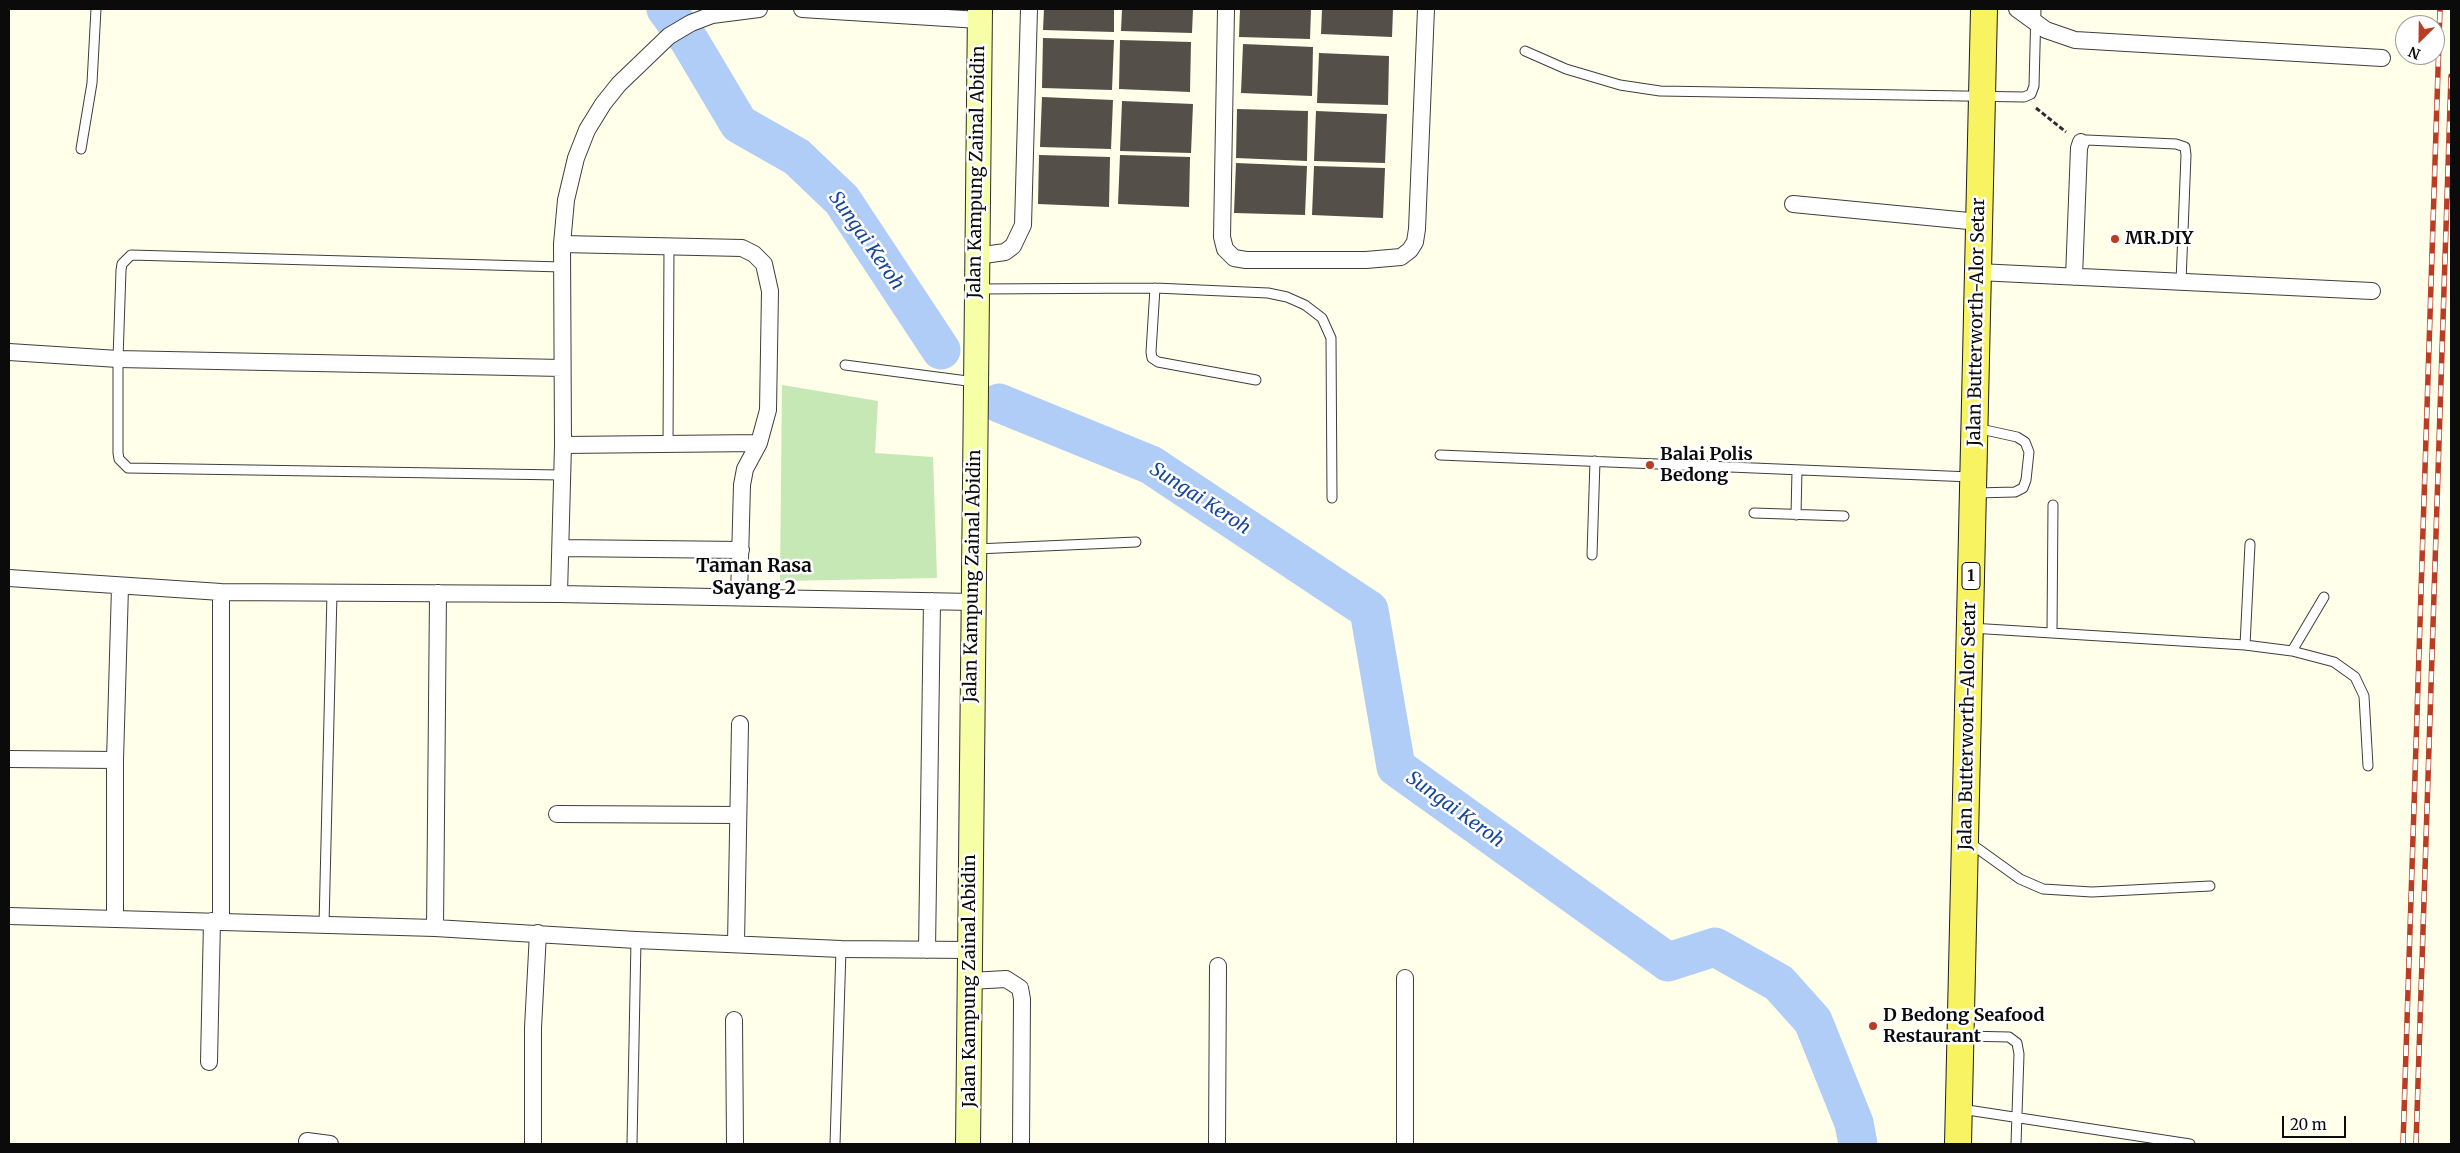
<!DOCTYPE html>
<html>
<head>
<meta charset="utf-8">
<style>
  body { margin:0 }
  #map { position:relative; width:2460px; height:1153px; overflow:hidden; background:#ffffea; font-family:Merriweather,serif }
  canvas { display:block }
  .frame { position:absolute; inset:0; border:10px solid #0b0b0b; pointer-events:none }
  .north { position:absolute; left:2395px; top:15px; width:50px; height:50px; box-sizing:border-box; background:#fff; border:1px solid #9d9d9d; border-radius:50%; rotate:203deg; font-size:14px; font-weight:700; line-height:20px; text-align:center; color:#0b0b0b }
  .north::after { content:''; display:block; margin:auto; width:18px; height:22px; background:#ba3c24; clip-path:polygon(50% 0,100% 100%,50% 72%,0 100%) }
  .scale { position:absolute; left:2282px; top:1116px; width:64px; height:22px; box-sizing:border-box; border:2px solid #0b0b0b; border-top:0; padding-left:6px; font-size:15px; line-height:18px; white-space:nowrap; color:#0b0b0b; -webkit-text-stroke:4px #fff; paint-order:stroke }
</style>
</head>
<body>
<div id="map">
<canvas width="2460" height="1153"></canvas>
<div class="frame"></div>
<div class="north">N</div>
<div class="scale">20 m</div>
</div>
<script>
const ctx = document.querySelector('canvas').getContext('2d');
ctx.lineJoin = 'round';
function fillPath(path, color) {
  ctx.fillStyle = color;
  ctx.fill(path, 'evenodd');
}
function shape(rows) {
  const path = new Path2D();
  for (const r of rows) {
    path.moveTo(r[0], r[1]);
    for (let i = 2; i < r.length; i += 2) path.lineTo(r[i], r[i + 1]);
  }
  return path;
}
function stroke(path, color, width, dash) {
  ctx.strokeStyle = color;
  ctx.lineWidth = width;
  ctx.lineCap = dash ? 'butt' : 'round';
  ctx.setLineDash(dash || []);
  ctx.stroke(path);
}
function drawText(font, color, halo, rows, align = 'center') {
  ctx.font = font + ' Merriweather,serif';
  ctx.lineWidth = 5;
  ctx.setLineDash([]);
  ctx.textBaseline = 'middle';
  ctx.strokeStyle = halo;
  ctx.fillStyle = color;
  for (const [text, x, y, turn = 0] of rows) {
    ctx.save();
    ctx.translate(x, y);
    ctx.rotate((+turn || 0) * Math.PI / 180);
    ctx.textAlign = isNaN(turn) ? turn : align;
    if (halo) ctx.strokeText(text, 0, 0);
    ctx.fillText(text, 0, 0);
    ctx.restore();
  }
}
const green = shape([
  [782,385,878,401,875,453,933,457,937,578,780,581]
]);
const river = shape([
  [666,9,689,40,739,124,797,157,842,200,941,350],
  [999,403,1151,465,1369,610,1396,767,1668,962,1715,947,1779,983,1813,1021,1854,1123,1858,1144]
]);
const building = shape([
  [1044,9,1114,9,1114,32,1043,30],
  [1122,9,1193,9,1192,33,1121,31],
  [1240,9,1311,9,1310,39,1239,37],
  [1322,9,1393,9,1392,37,1321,34],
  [1043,38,1114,40,1112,90,1042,88],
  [1120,40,1191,42,1190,92,1119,89],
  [1243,44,1313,47,1312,96,1241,93],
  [1319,53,1389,56,1388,105,1317,103],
  [1042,97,1113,100,1111,149,1040,147],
  [1122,101,1193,104,1191,153,1120,151],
  [1237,109,1308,111,1307,161,1236,158],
  [1316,111,1387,114,1385,163,1314,161],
  [1039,155,1110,157,1109,207,1038,204],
  [1120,155,1190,157,1189,207,1118,204],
  [1236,163,1307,166,1305,215,1234,213],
  [1314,166,1385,168,1383,218,1312,215]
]);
const path = shape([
  [2036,108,2066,132]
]);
const lane = shape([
  [1525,51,1566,69,1620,85,1660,91,2024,97,2031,94,2034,86,2036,9],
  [2081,142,2087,140,2176,144,2185,147,2186,155,2181,282],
  [81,149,92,83,96,9],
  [1155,288,1151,352,1152,358,1158,362,1256,380],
  [979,289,1155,288,1268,293,1287,297,1305,305,1322,318,1331,338,1332,498],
  [845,365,975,382],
  [668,445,669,246],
  [1440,455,1971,477],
  [561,475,128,468,119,459,118,453,118,359,121,270,122,264,131,255,562,267],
  [1976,493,2015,492,2023,488,2026,480,2029,452,2025,442,2017,437,1976,428],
  [1754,513,1844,516],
  [1796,515,1797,470],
  [976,549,1136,542],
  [1592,555,1595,461],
  [1971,628,2245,645,2292,651,2334,662,2355,677,2364,696,2368,766],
  [2052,632,2053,505],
  [2245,645,2250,544],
  [2292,651,2324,597],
  [1970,843,2020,879,2043,889,2092,892,2210,886],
  [324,925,332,593],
  [1964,1036,2009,1037,2017,1043,2019,1054,2016,1144],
  [1961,1109,2190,1144],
  [632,1144,636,940],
  [835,1144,841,949]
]);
const street = shape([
  [802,9,979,20],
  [1226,9,1222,237,1225,249,1234,258,1246,260,1366,260,1401,257,1410,250,1415,242,1417,229,1426,9],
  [2017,9,2046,30,2075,40,2382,58],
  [1793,204,1979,222],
  [562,244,742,248,754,254,764,264,770,291,768,410,759,443,745,469,742,485,739,597],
  [977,256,1005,252,1013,246,1023,225,1029,9],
  [1978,272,2372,291],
  [2074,277,2079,148,2081,142],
  [9,352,118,359,562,368],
  [563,445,759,443],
  [561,548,741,550],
  [9,578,221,592,559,594,973,602],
  [559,594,563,445,562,244,566,200,576,158,587,130,603,104,619,84,669,36,691,23,712,15,759,9],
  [9,759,115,760],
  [557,814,738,815],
  [9,916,435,928,636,940,841,949,970,950],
  [115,919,115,760,120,587],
  [221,922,221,592],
  [435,928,438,593],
  [736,943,740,724],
  [927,950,932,601],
  [1405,978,1405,1144],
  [970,981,1006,979,1020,988,1022,999,1021,1144],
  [734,1020,735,1144],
  [209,1062,212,921],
  [307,1141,330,1144],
  [533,1144,533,1028,538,933],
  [1217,1144,1218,966]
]);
const secondary = shape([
  [968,1144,980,9]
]);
const primary = shape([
  [1958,1144,1984,9]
]);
const rail = shape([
  [2403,1144,2440,9],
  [2416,1144,2451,76]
]);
const markers = [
  [2115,239,5,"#ba3c24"],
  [1650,465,5,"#ba3c24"],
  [1873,1026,5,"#ba3c24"]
];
const shields = [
  [1971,576,18]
];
const shieldNames = [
  ["1",1971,576]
];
const streetNames = [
  ["Jalan Kampung Zainal Abidin",977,172,-89],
  ["Jalan Butterworth-Alor Setar",1977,322,-89],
  ["Jalan Kampung Zainal Abidin",973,576,-89],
  ["Jalan Butterworth-Alor Setar",1968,726,-89],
  ["Jalan Kampung Zainal Abidin",970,981,-90]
];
const poiNames = [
  ["MR.DIY",2125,239],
  ["Balai Polis",1660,455],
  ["Bedong",1660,476],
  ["D Bedong Seafood",1883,1016],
  ["Restaurant",1883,1037]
];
const waterNames = [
  ["Sungai Keroh",866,241,55],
  ["Sungai Keroh",1200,499,33],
  ["Sungai Keroh",1455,810,36]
];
const neighbourhoodNames = [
  ["Taman Rasa",754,567],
  ["Sayang 2",754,589]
];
fillPath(green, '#c5e8b5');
stroke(river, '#afcdf6', 39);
fillPath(building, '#544f48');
stroke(lane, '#3e3e3e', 11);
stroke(street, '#3e3e3e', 18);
stroke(secondary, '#2d2d2d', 26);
stroke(primary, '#1c1c1c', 28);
stroke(path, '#2d2d2d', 3, [5, 2.5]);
stroke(lane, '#fff', 9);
stroke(street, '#fff', 16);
stroke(secondary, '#f6ffa5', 24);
stroke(primary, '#f8f361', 26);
stroke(rail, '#ba3c24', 5.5);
stroke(rail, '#fff', 4, [11]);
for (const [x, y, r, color] of markers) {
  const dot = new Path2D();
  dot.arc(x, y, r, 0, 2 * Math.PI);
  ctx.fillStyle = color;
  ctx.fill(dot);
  stroke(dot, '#fff', 2);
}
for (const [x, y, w] of shields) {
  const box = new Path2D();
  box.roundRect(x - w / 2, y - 13.5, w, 27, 4);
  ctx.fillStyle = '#fff';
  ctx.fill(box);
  stroke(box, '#0b0b0b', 1);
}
drawText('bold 16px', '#0b0b0b', null, shieldNames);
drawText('18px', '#0b0b0b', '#fff', streetNames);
drawText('bold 18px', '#0b0b0b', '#fff', poiNames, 'left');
drawText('italic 19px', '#16469c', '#fff', waterNames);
drawText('bold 19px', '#0b0b0b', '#fff', neighbourhoodNames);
</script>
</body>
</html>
